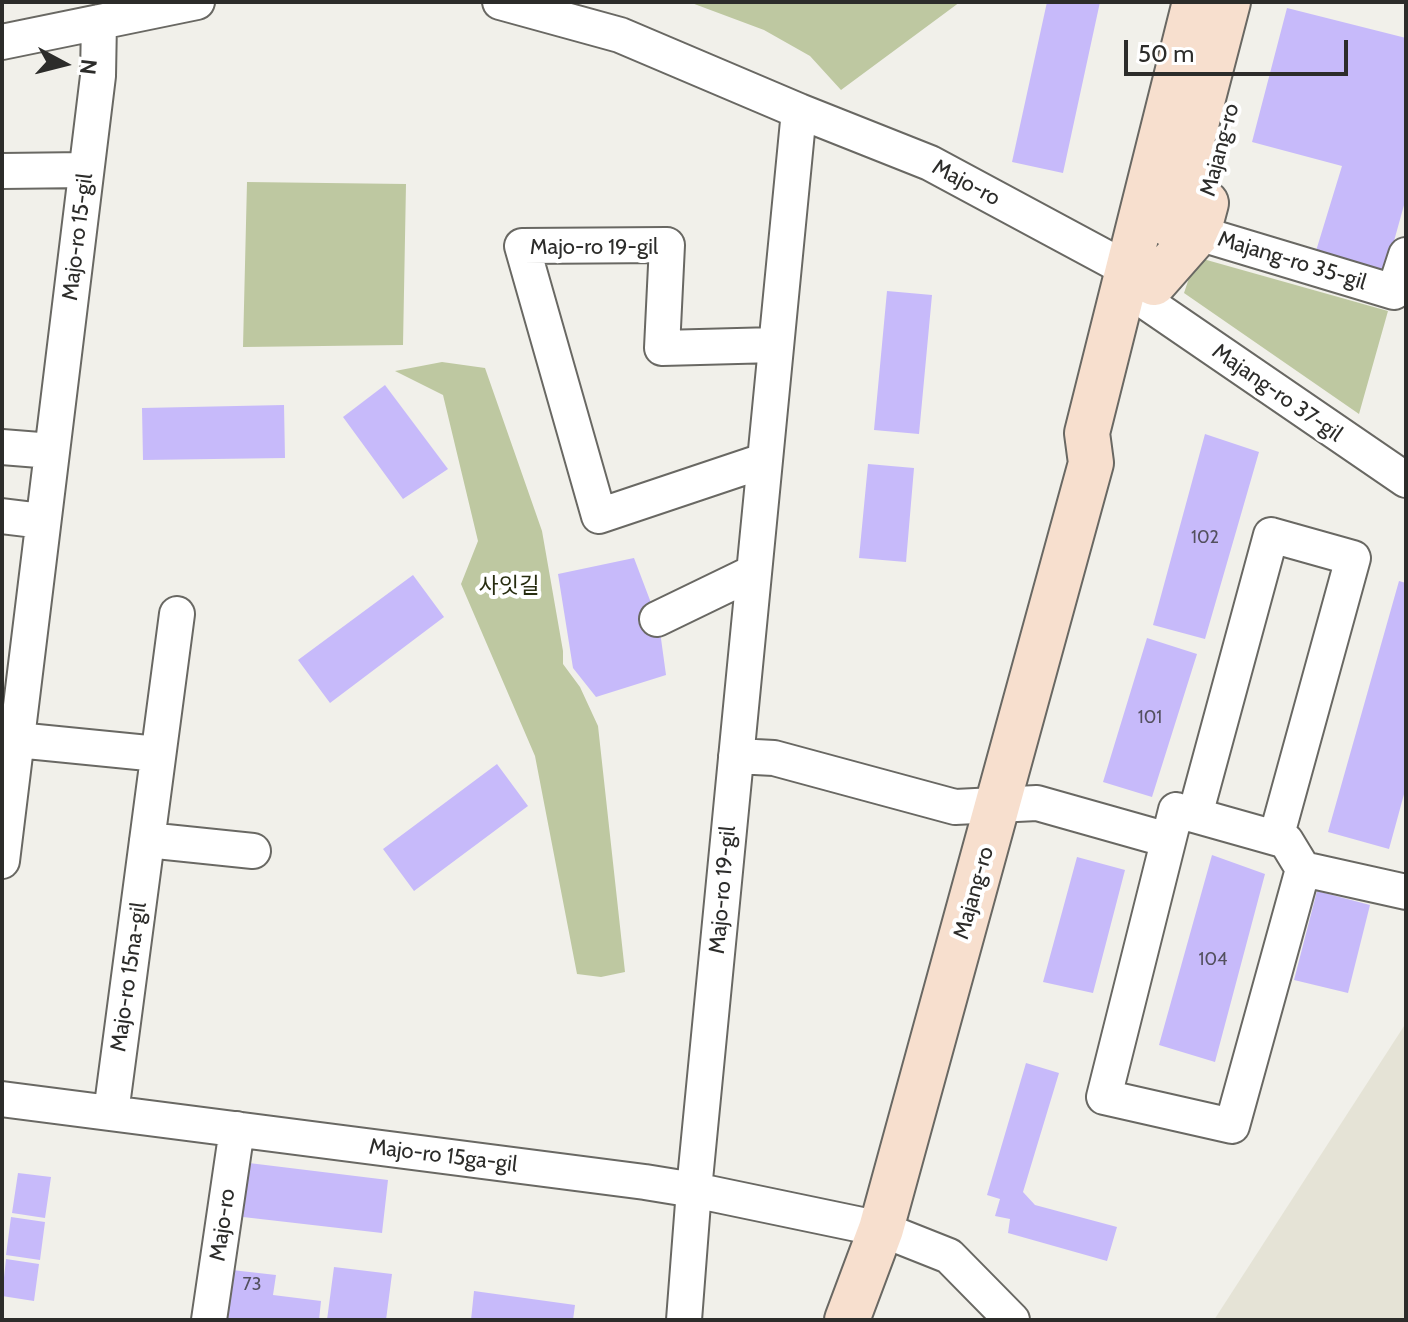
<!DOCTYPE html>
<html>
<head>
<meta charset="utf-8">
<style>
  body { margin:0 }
  #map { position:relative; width:1408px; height:1322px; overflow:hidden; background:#f1f0ea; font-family:Cabin,sans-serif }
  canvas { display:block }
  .frame { position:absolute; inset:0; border:4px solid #2c2c2a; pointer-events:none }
  .north { position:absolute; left:24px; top:24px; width:80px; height:80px; -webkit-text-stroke:6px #fff; paint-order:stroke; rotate:97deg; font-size:22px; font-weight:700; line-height:32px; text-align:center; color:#2c2c2a }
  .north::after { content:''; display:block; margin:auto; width:28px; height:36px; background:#2c2c2a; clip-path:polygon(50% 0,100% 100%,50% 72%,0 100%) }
  .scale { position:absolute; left:1124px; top:40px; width:224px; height:36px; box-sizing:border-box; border:4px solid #2c2c2a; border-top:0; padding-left:10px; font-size:24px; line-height:28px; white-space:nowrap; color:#2c2c2a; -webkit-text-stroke:6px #fff; paint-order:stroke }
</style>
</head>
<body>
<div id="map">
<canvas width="1408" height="1322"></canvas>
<div class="frame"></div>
<div class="north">N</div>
<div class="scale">50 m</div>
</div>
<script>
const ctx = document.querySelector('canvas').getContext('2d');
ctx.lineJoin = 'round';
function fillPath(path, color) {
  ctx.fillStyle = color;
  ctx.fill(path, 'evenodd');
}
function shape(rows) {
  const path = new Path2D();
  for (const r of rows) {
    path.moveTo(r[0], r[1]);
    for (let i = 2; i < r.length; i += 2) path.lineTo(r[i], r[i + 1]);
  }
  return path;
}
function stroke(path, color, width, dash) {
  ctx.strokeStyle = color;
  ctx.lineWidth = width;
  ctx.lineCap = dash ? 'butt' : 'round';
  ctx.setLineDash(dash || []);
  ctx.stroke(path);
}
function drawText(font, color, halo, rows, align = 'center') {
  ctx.font = font + ' Cabin,"Noto Sans KR",sans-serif';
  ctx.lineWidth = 8;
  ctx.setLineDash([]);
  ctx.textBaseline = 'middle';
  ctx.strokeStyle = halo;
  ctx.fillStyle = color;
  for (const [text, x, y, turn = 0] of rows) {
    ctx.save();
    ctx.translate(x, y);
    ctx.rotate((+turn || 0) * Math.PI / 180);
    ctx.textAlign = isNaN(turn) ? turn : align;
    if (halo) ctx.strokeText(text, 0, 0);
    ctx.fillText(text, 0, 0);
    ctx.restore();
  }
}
const built = shape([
  [1406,1023,1406,1320,1214,1320]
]);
const green = shape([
  [689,2,960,2,841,90,810,56,764,30],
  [247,182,406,184,403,345,243,347],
  [1196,257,1388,311,1359,414,1184,293],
  [442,362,485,368,542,531,563,651,563,664,580,687,598,726,625,972,601,977,577,974,535,756,461,584,478,541,443,395,395,371]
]);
const building = shape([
  [1047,2,1100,2,1063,173,1012,162],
  [1287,8,1406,38,1406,198,1382,284,1312,264,1342,166,1252,142],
  [887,291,932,295,919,434,874,430],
  [385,385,448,469,403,499,343,417],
  [284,405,285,458,143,460,142,408],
  [1205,434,1259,452,1205,639,1153,625],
  [868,464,914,468,906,562,859,558],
  [634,558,659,624,666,675,596,697,573,668,558,574],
  [413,575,444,617,330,703,298,660],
  [1399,581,1406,583,1406,787,1389,849,1328,832],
  [1147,638,1197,654,1152,797,1103,782],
  [497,764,528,806,414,891,383,849],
  [1212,855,1265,874,1215,1062,1159,1045],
  [1077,857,1125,870,1093,993,1043,982],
  [1317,891,1370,905,1348,993,1294,980],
  [1026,1063,1059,1073,1023,1192,1035,1205,1117,1227,1107,1261,1008,1233,1010,1219,995,1216,1000,1199,987,1195],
  [249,1163,388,1180,382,1233,243,1217],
  [18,1173,51,1177,45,1218,12,1213],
  [11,1217,45,1222,40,1260,6,1255],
  [6,1259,39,1264,34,1301,2,1296],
  [334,1267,392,1274,386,1320,327,1320],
  [232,1270,276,1275,273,1295,321,1301,319,1320,225,1320],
  [474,1291,575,1305,573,1320,471,1320]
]);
const street = shape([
  [500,2,620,35,799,111,694,1190,684,1320],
  [2,42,197,2],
  [799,111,930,163,1127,269],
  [2,171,86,170],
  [1198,233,1394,292,1406,255],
  [1149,304,1406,480],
  [2,447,52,451],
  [763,461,599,516,522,246,667,245,662,348,775,345],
  [2,516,43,521],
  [657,619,752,573],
  [17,740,158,754],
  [736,756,774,758,955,807,1037,803,1168,840],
  [1176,810,1286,841,1303,869,1232,1126,1104,1097,1176,810],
  [1195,815,1271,535,1353,558,1276,838],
  [147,840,253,851],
  [2,861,98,76,99,22],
  [1303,869,1406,892],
  [2,1099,645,1182,694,1190,881,1229,949,1256,1012,1320],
  [111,1113,177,614],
  [209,1320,237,1129]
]);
const secondary = shape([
  [1170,225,1228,2],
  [1154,283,1198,233,1206,203],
  [847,1320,881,1229,1091,463,1087,433,1195,2]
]);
const numberNames = [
  ["102",1205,538],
  ["101",1150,718],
  ["104",1213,960],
  ["73",252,1285]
];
const streetNames = [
  ["Majang-ro",1220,150,-75],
  ["Majo-ro",966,183,28],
  ["Majo-ro 15-gil",78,237,-83],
  ["Majo-ro 19-gil",594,248],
  ["Majang-ro 35-gil",1292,261,17],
  ["Majang-ro 37-gil",1277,393,35],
  ["Majo-ro 19-gil",723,890,-85],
  ["Majang-ro",974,893,-74],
  ["Majo-ro 15na-gil",129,977,-82],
  ["Majo-ro 15ga-gil",443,1156,7],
  ["Majo-ro",223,1225,-82]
];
const parkNames = [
  ["사잇길",509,587]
];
fillPath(built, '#e5e3d6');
fillPath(green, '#bec8a1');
fillPath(building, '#c7bafa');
stroke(street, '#696863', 38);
stroke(secondary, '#696863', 48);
stroke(street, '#fff', 34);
stroke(secondary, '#f7dfce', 44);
drawText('18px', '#53505e', null, numberNames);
drawText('22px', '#2c2c2a', '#fff', streetNames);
drawText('22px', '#272d10', '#fff', parkNames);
</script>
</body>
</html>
